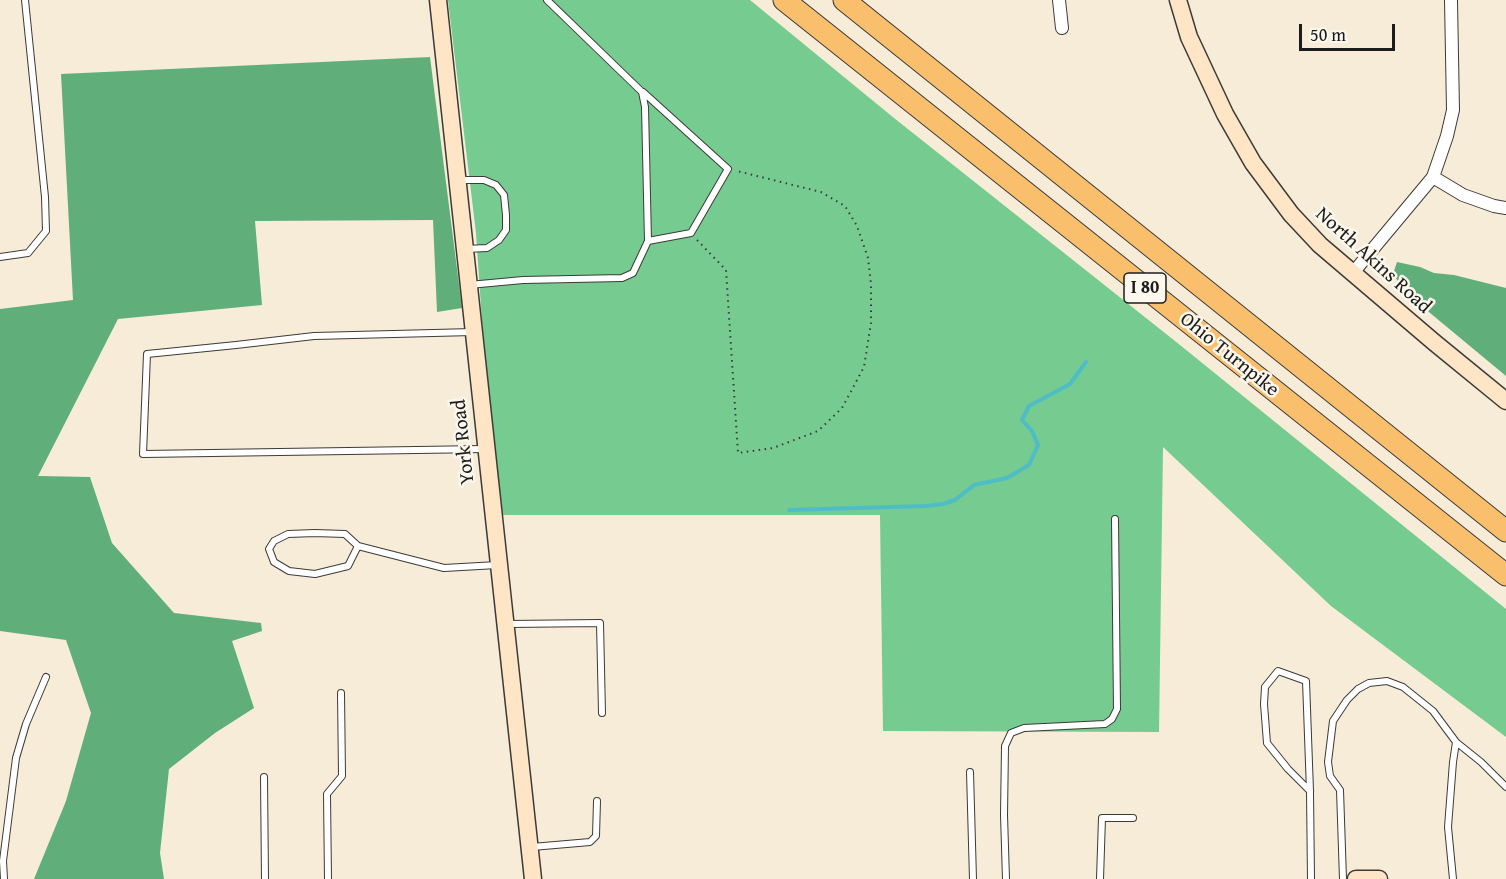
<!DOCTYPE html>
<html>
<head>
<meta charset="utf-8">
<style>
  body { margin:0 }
  #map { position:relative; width:1506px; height:879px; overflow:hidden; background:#f6ecd7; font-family:"Gentium Book Plus",serif }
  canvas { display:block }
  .scale { position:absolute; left:1299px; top:24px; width:96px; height:27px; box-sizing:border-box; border:3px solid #1c1c1c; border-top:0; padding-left:8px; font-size:18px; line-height:21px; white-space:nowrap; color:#1c1c1c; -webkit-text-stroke:4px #fbf7ec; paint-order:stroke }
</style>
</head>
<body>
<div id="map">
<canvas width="1506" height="879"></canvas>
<div class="scale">50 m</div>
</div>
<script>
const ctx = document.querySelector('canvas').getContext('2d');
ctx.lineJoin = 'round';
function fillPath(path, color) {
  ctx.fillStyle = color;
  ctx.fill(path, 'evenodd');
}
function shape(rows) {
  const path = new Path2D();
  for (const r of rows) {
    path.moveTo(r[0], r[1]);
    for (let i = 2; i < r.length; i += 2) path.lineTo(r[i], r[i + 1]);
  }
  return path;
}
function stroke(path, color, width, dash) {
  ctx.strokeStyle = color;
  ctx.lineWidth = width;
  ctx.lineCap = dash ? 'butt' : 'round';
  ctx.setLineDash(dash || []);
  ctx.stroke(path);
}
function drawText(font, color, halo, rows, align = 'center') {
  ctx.font = font + ' "Gentium Book Plus",serif';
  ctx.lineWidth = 5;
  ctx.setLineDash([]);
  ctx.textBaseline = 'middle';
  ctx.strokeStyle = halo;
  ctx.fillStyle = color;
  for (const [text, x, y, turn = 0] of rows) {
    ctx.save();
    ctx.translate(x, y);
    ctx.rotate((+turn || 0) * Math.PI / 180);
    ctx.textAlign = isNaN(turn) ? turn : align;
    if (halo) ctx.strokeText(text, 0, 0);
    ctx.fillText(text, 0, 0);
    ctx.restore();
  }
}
const green = shape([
  [448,0,750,0,894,118,1180,345,1506,609,1506,737,1331,606,1163,447,1159,732,883,731,880,515,502,515,484,351,476,233]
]);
const forest = shape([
  [430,57,462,308,437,312,433,220,255,221,262,305,118,319,38,476,90,477,112,543,174,613,261,623,262,631,232,641,254,708,215,733,169,769,160,853,164,879,34,879,66,801,91,713,66,640,0,631,0,309,73,300,61,74],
  [1397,262,1420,267,1434,273,1454,275,1506,288,1506,376,1406,293,1393,274]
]);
const stream = shape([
  [789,510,925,506,943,504,955,500,974,485,1007,478,1029,465,1038,445,1032,431,1022,420,1029,406,1070,384,1086,362]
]);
const path = shape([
  [697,240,726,270,738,453,773,448,818,431,842,408,864,367,871,323,871,284,868,258,857,226,845,206,821,192,737,171]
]);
const lane = shape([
  [643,92,728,169,691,233,648,241],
  [460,180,484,180,496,185,504,195,506,215,506,230,499,240,487,248,465,249],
  [0,257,28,253,46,231,45,197,25,0],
  [469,285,523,280,622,278,633,273,648,241,645,107,642,92,547,0],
  [473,332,314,336,236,345,147,354,143,454,485,449],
  [358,546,345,534,315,533,288,534,274,541,269,549,274,562,289,571,315,574,348,566,358,546,444,568,497,565],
  [508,624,600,623,602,713],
  [970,772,973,879],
  [264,777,265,879],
  [1310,791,1288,769,1267,743,1264,704,1265,687,1278,671,1306,681,1310,791,1311,879],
  [532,847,590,842,596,836,597,801],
  [4,879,3,861,16,758,26,724,46,677],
  [328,879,327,794,342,776,341,693],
  [1006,879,1004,815,1005,746,1011,733,1024,728,1105,724,1112,719,1117,709,1115,519],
  [1100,879,1102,818,1133,818],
  [1343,879,1340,790,1330,776,1328,762,1333,721,1347,700,1358,689,1369,683,1387,681,1403,687,1433,711,1456,742,1481,762,1506,787],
  [1453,879,1448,827,1453,762,1456,742]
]);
const street = shape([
  [1059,0,1062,28],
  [1433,177,1463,195,1494,206,1506,208],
  [1352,274,1433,177,1447,136,1453,110,1451,0]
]);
const secondary = shape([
  [438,0,533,879],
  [1178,0,1189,37,1225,114,1253,163,1291,214,1320,245,1435,343,1506,401],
  [1356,879,1379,879]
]);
const highway = shape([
  [784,0,1506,575],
  [844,0,1506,531]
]);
const shields = [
  [1145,288,42]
];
const shieldNames = [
  ["I 80",1145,288]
];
const streetNames = [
  ["North Akins Road",1373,261,42],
  ["Ohio Turnpike",1229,355,39],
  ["York Road",464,442,-96]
];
fillPath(green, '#75cb90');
fillPath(forest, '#60af7a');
stroke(stream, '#4fbdc5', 4);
stroke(lane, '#3d3b38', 8);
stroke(street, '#3d3b38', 14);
stroke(secondary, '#3d3b38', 19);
stroke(highway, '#3d3b38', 23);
stroke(path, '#3d3b38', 2, [1.5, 4.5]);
stroke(lane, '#fff', 6);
stroke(street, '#fff', 12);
stroke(secondary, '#fde5c5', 16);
stroke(highway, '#f9bf6d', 21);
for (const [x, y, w] of shields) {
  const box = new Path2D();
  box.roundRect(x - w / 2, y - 15, w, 30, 4.5);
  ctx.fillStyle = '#fbf7ec';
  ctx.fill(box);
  stroke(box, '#1c1c1c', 1.5);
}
drawText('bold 18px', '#1c1c1c', null, shieldNames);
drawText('20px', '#1c1c1c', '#fbf7ec', streetNames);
</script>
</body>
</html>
